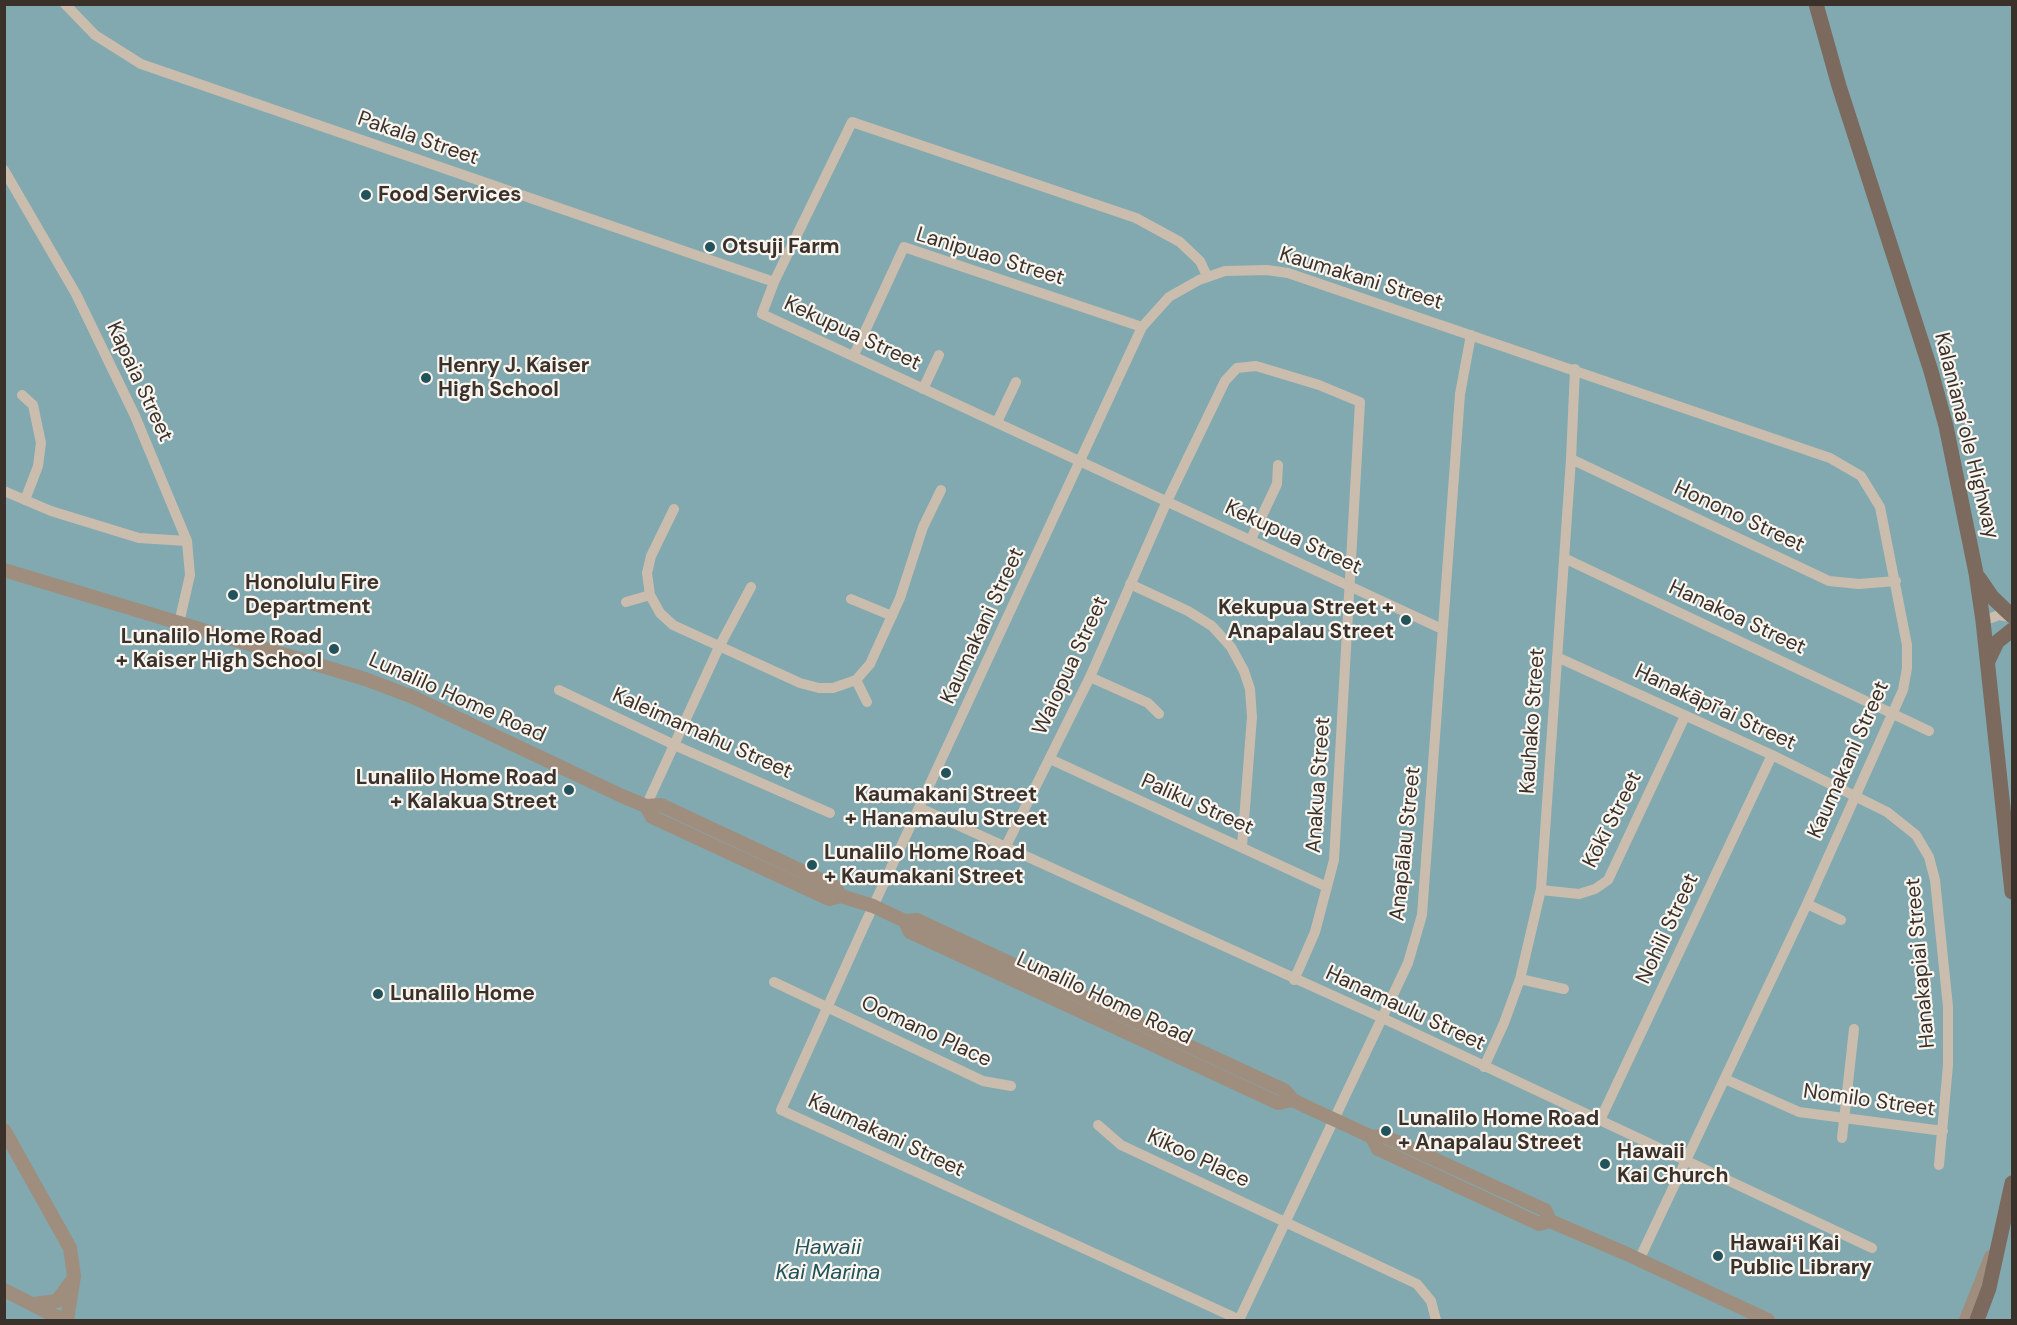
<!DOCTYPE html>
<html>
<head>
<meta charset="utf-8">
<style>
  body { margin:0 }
  #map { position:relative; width:2017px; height:1325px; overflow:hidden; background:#f3ece1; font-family:"DM Sans",sans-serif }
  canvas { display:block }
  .frame { position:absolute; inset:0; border:6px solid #3a312b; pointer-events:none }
</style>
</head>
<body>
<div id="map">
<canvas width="2017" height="1325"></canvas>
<div class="frame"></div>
</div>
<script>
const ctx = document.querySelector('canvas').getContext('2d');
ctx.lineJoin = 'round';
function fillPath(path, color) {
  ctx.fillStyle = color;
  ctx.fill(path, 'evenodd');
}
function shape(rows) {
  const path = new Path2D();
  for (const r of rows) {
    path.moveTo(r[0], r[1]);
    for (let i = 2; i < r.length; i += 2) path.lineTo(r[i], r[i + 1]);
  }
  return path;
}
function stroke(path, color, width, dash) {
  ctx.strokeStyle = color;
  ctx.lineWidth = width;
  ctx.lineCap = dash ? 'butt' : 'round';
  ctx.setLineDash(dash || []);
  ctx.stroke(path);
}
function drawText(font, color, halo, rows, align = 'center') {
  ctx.font = font + ' "DM Sans",sans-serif';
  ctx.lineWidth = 4.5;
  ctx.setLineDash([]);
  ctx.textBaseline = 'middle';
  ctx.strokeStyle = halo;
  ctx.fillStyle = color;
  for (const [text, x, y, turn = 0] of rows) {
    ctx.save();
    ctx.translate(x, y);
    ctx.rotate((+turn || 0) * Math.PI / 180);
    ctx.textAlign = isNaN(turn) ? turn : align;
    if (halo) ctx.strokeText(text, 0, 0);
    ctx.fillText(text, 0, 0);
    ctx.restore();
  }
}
const water = shape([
  [5,5,2012,5,2012,1320,5,1320]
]);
const street = shape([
  [65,4,95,35,141,64,774,282],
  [4,170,76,294,135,416,187,541,190,575,179,623],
  [1207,276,1200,261,1180,242,1136,218,852,122,774,282,762,314,1442,629],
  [854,355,904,247,1142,327],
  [923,389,939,355],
  [22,395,33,405,41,443,38,466,25,500],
  [997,422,1016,382],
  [1571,459,1829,581,1859,584,1896,581],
  [4,491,51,511,139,538,187,541],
  [674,509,651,556,647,573,650,595,660,613,673,625,800,683,819,688,833,688,856,680,870,664,900,598,923,527,941,490],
  [1251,539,1277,484,1278,465],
  [1564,558,1929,731],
  [1130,584,1188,611,1212,626,1231,647,1244,671,1250,689,1252,717,1242,846],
  [851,599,892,616],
  [626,602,650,595],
  [1983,621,1999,615,2012,618],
  [1557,657,1772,755,1887,812,1916,835,1929,857,1935,880,1948,1007,1948,1065,1939,1165],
  [1090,677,1148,703,1159,714],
  [856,680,867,702],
  [559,690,683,749,830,813],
  [1050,759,1327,887],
  [646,806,719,647,751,587],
  [920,808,1391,1022,1872,1248],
  [1006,846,1090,677,1167,501,1225,381,1237,368,1256,366,1319,385,1360,402,1334,860,1315,932,1294,980],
  [1541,890,1579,894,1595,889,1608,880,1685,716],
  [1807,904,1841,920],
  [1520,979,1564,989],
  [774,982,983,1081,1011,1086],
  [1484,1067,1504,1023,1520,979,1541,889,1571,459,1575,369],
  [1725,1079,1799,1112,1943,1131],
  [1600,1120,1772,755],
  [1098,1125,1121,1145,1417,1284,1431,1301,1436,1320],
  [1842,1138,1854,1029],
  [1239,1320,1408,963,1422,915,1460,394,1471,335],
  [1240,1320,781,1110,864,926,1142,327,1169,297,1199,280,1225,271,1267,270,1288,273,1830,458,1861,476,1880,507,1907,645,1907,668,1903,690,1807,904,1639,1260]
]);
const secondary = shape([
  [4,570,365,679,413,697,622,796,646,806,661,805,834,886,841,896],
  [646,806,652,817,829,899,841,896,873,906,905,921,917,920,1284,1090,1293,1100,1305,1106,1372,1137,1384,1136,1545,1210,1550,1221],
  [905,921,910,932,1278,1103,1293,1100],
  [4,1130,70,1248,74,1276,67,1320],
  [1372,1137,1378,1149,1539,1224,1550,1221,1627,1254,1768,1320],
  [4,1290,63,1320],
  [34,1304,57,1301,71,1282],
  [1966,1320,1991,1257]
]);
const primary = shape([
  [1816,4,1839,86,1931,371,1946,426,1976,573,1983,621,2012,892],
  [1979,578,1992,597,2012,616],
  [1988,661,1997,642,2012,630],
  [1977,1320,1989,1288,2012,1183]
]);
const markers = [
  [366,195,6,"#22525a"],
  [710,247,6,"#22525a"],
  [426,378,6,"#22525a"],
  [233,595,6,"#22525a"],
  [1406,620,6,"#22525a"],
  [334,649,6,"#22525a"],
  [946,773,6,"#22525a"],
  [569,790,6,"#22525a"],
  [812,865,6,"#22525a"],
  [378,994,6,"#22525a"],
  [1386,1131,6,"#22525a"],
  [1605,1164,6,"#22525a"],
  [1718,1256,6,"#22525a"]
];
const streetNames = [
  ["Pakala Street",418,139,19],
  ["Lanipuao Street",990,257,17],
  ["Kaumakani Street",1361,279,17],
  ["Kekupua Street",852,334,25],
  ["Kapaia Street",139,382,65],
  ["Kalaniana’ole Highway",1966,436,76],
  ["Honono Street",1739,517,25],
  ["Kekupua Street",1293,538,25],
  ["Hanakoa Street",1737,618,25],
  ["Kaumakani Street",983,626,-65],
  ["Waiopua Street",1071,666,-65],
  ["Lunalilo Home Road",457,698,24],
  ["Hanakāpī‘ai Street",1715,708,25],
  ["Kauhako Street",1533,721,-86],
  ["Kaleimamahu Street",702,734,24],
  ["Kaumakani Street",1849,760,-66],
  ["Anakua Street",1319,785,-86],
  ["Paliku Street",1197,805,24],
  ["Kōkī Street",1613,820,-63],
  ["Anapālau Street",1406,844,-84],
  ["Nohili Street",1668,929,-65],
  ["Hanakapiai Street",1921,963,-95],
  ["Lunalilo Home Road",1104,999,25],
  ["Hanamaulu Street",1405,1009,25],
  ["Oomano Place",926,1032,25],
  ["Nomilo Street",1869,1101,8],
  ["Kaumakani Street",886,1136,25],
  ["Kikoo Place",1198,1159,25]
];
const poiNames = [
  ["Food Services",378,195],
  ["Otsuji Farm",722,247],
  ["Henry J. Kaiser",438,366],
  ["High School",438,390],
  ["Honolulu Fire",245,583],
  ["Department",245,607],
  ["Kekupua Street +",1394,608,"right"],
  ["Anapalau Street",1394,632,"right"],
  ["Lunalilo Home Road",322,637,"right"],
  ["+ Kaiser High School",322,661,"right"],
  ["Lunalilo Home Road",557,778,"right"],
  ["+ Kalakua Street",557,802,"right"],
  ["Kaumakani Street",946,795,"center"],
  ["+ Hanamaulu Street",946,819,"center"],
  ["Lunalilo Home Road",824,853],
  ["+ Kaumakani Street",824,877],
  ["Lunalilo Home",390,994],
  ["Lunalilo Home Road",1398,1119],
  ["+ Anapalau Street",1398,1143],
  ["Hawaii",1617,1152],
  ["Kai Church",1617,1176],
  ["Hawaiʻi Kai",1730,1244],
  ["Public Library",1730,1268]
];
const waterNames = [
  ["Hawaii",828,1248],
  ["Kai Marina",828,1273]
];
fillPath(water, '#81a9af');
stroke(street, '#cbbdad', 10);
stroke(secondary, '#9f8d7e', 14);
stroke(primary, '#7b6a5d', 15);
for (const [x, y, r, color] of markers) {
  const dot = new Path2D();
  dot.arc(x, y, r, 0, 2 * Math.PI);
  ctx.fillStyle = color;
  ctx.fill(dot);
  stroke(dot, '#faf5ee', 2);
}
drawText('21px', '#3a312b', '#faf5ee', streetNames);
drawText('bold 21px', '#3a312b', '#faf5ee', poiNames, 'left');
drawText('italic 22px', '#22525a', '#faf5ee', waterNames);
</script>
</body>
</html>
